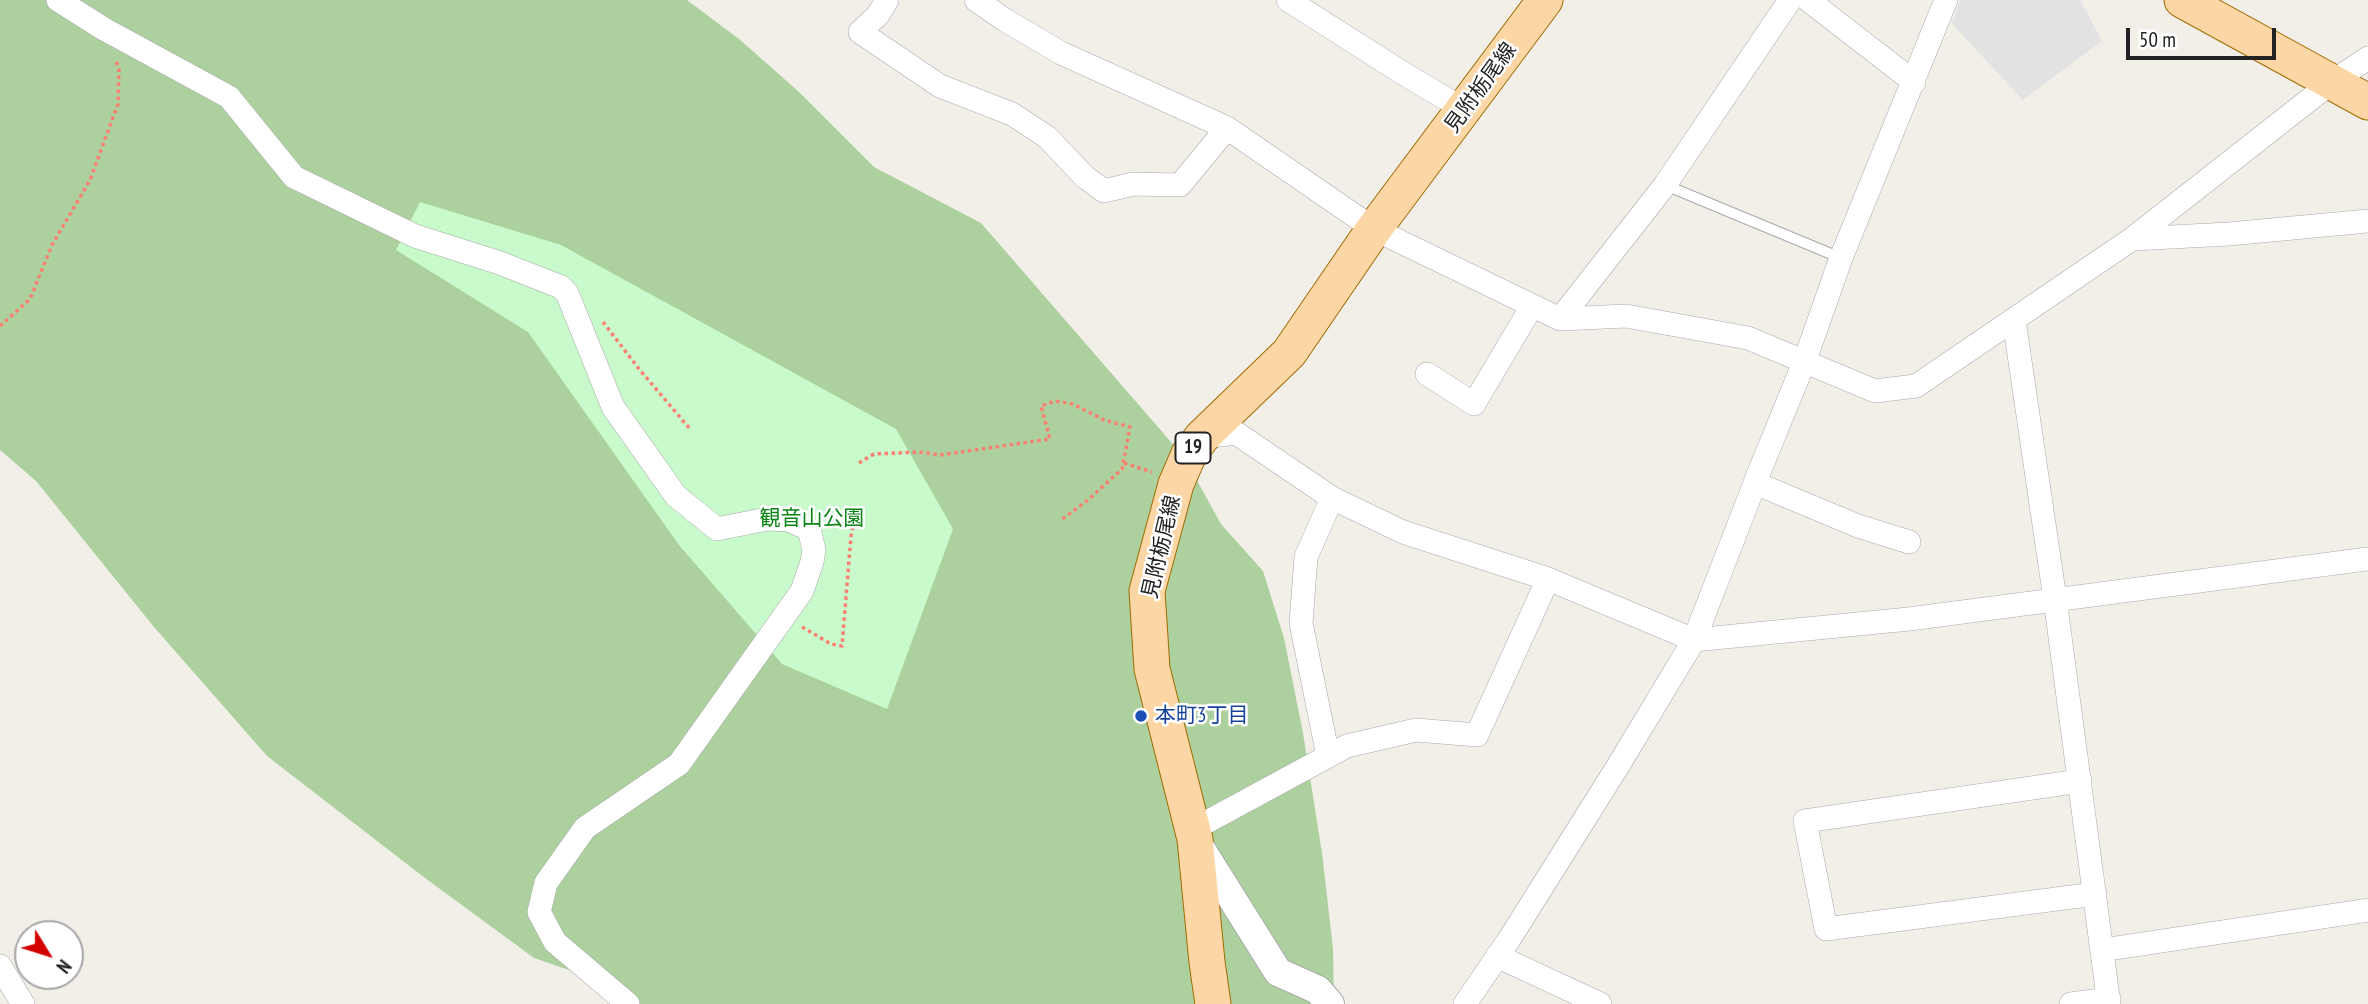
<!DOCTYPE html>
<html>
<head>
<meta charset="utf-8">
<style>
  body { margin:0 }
  #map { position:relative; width:2368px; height:1004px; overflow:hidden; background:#f2efe9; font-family:"PT Sans Narrow",sans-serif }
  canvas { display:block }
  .north { position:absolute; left:14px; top:920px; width:70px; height:70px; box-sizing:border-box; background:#fff; border:2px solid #a7a7a7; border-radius:50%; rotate:128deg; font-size:19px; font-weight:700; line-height:28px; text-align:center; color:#222 }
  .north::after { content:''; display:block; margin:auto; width:24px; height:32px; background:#d40000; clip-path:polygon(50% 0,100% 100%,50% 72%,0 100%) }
  .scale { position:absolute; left:2126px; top:28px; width:150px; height:32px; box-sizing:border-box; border:4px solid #222; border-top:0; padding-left:9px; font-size:21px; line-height:24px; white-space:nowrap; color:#222; -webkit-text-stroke:5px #fff; paint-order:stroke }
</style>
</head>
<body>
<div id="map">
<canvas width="2368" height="1004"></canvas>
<div class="north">N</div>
<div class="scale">50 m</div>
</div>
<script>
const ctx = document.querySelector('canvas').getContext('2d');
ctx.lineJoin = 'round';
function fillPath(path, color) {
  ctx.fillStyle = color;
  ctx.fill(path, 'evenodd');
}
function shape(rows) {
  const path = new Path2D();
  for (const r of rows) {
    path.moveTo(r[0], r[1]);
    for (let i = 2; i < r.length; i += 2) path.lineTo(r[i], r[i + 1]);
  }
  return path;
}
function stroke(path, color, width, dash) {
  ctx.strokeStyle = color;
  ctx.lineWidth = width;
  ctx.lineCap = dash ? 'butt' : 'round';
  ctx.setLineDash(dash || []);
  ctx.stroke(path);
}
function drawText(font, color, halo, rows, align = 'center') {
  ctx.font = font + ' "PT Sans Narrow","Noto Sans JP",sans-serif';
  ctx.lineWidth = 5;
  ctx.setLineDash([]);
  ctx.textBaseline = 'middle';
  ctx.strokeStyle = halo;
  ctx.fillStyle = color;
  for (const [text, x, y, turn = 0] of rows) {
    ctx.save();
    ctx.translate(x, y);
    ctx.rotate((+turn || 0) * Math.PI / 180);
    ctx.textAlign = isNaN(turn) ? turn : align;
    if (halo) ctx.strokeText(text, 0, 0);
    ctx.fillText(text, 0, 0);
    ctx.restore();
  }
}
const forest = shape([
  [0,0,687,0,739,39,798,91,874,167,981,223,1184,457,1221,524,1263,571,1284,638,1303,733,1322,853,1333,948,1334,1004,633,1004,595,979,534,958,425,878,267,756,154,627,36,481,0,450]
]);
const park = shape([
  [420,202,561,245,896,429,953,529,887,709,782,664,679,545,528,332,396,250]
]);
const parking = shape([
  [1960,0,2080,0,2102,41,2023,100,1952,24]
]);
const path = shape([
  [603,322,639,369,690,429],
  [0,326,30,299,52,245,90,180,118,104,119,69,116,61],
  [859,463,874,454,919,452,940,455,1050,439,1041,406,1055,401,1073,404,1104,420,1130,427,1122,469,1088,500,1061,520],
  [1124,463,1152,472],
  [802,627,831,644,842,646,851,536,856,511]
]);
const service = shape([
  [1665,185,1841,258]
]);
const minor = shape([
  [58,0,104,29,229,97,294,177,415,236,500,263,561,287,567,293,613,407,676,496,717,529,767,519,789,520,809,529,814,550,812,562,802,591,679,764,585,828,546,883,539,912,555,942,628,1004],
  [887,0,878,15,860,32,940,86,1012,114,1047,137,1085,177,1104,191,1133,184,1180,185,1227,128],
  [976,0,1005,20,1061,53,1227,128,1374,229,1560,319,1626,316,1748,338,1875,391,1916,386,2132,239,2332,82,2368,58],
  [1288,0,1401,72,1465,110],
  [1808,0,1914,82],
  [2132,239,2229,234,2368,221],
  [1560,319,1665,185,1790,0],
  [2014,320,2055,599,2109,1004],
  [1427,374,1474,404,1532,306],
  [1202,437,1236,433,1332,498,1403,532,1548,579,1694,640,1909,619,2368,559],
  [1755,483,1858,526,1909,542],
  [1328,756,1301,623,1306,557,1332,498],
  [2080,781,1805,821,1826,929,2095,894],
  [1192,830,1347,746,1416,730,1477,735,1548,579],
  [2102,950,2368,910],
  [1497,956,1600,1004],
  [0,966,23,1004],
  [1465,1004,1510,938,1618,766,1694,640,1760,470,1805,360,1841,258,1946,0],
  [2071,1004,2109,999]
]);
const tertiary = shape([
  [1196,841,1278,972,1318,990,1330,1004]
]);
const primary = shape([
  [2182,0,2368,102],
  [1213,1004,1207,962,1195,839,1152,669,1147,591,1176,484,1189,454,1202,437,1289,353,1374,229,1545,0]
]);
const markers = [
  [1141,716,7,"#1a4fb4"]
];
const shields = [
  [1193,448,35]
];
const shieldNames = [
  ["19",1193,448]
];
const streetNames = [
  ["見附栃尾線",1481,88,-54],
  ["見附栃尾線",1162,547,-77]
];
const parkNames = [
  ["観音山公園",812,519]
];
const transitNames = [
  ["本町3丁目",1155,716]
];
fillPath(forest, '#add19e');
fillPath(park, '#c8facc');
fillPath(parking, '#e2e2e2');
stroke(service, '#a9a9a9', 12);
stroke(minor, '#a9a9a9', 24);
stroke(tertiary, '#a9a9a9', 30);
stroke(primary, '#a06b00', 37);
stroke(path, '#fa8072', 3.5, [3.5, 3.5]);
stroke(service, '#fff', 10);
stroke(minor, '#fff', 23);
stroke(tertiary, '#fff', 28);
stroke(primary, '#fcd6a4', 35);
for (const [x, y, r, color] of markers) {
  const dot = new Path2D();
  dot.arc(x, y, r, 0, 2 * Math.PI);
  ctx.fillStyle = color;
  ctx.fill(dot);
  stroke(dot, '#fff', 2.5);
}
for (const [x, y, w] of shields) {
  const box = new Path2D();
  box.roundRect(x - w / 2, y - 15.5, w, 31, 5);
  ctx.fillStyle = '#fff';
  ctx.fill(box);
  stroke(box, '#222', 2);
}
drawText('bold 19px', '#222', null, shieldNames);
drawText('21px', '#222', '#fff', streetNames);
drawText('21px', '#0c8416', '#fff', parkNames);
drawText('21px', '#164399', '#fff', transitNames, 'left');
</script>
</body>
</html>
